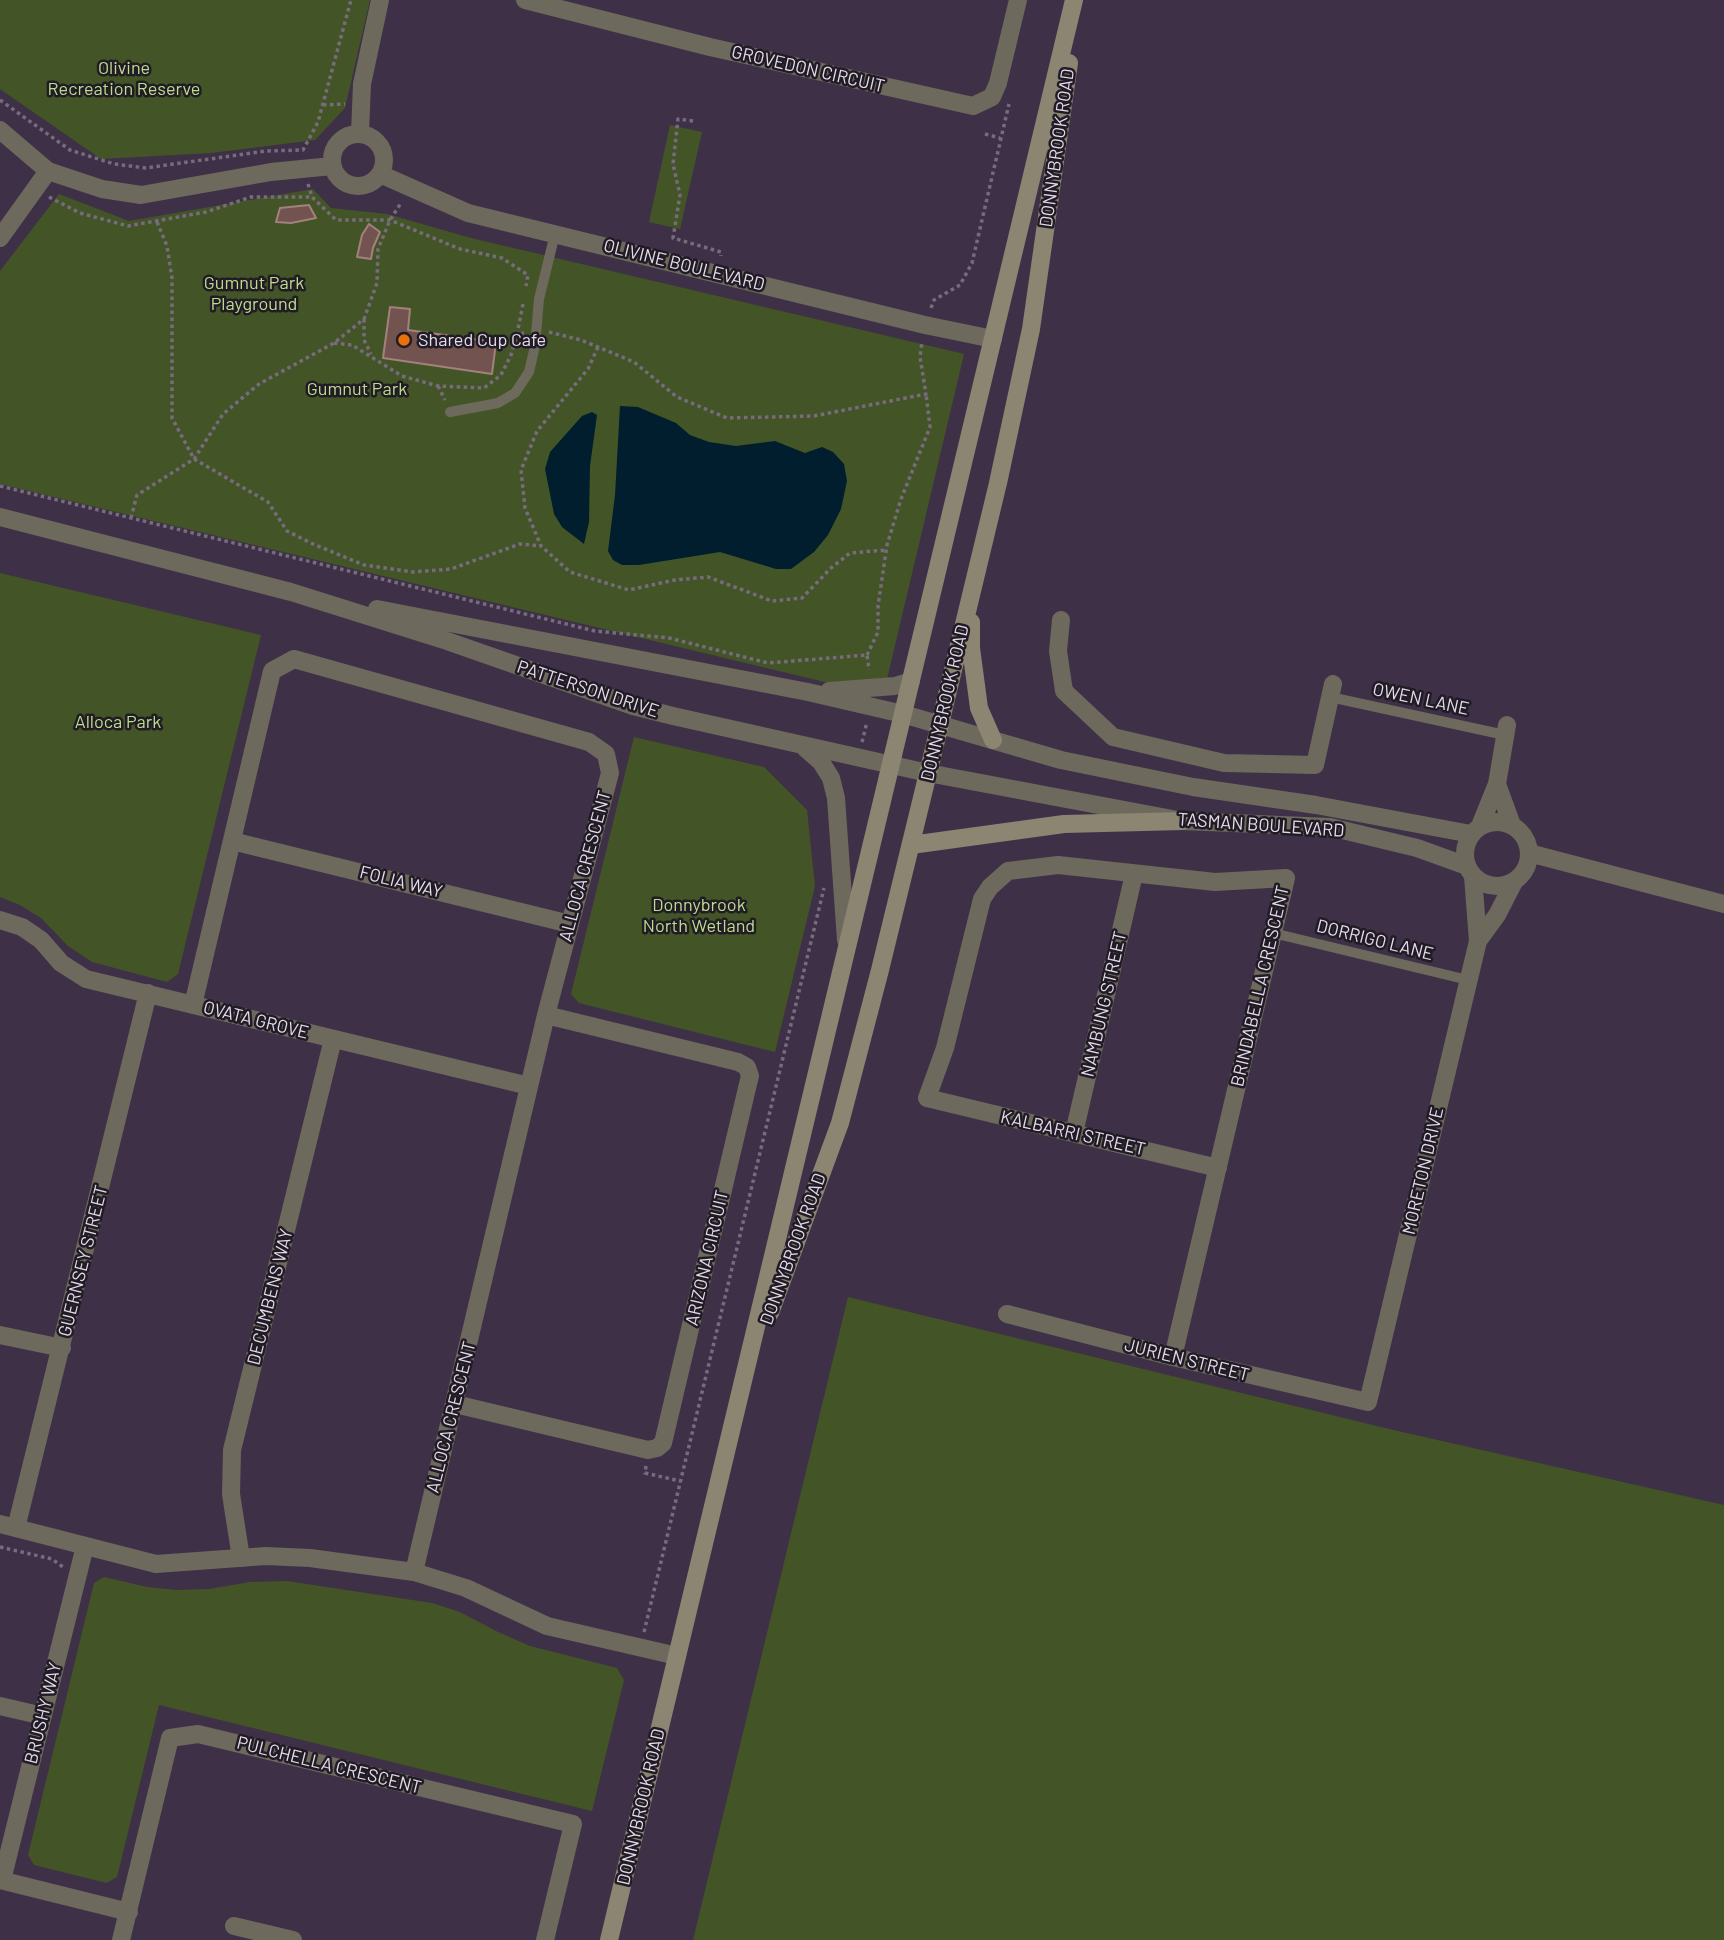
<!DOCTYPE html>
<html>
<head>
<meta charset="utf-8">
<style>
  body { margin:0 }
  canvas { display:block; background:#3e3046 }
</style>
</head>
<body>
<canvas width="1724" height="1940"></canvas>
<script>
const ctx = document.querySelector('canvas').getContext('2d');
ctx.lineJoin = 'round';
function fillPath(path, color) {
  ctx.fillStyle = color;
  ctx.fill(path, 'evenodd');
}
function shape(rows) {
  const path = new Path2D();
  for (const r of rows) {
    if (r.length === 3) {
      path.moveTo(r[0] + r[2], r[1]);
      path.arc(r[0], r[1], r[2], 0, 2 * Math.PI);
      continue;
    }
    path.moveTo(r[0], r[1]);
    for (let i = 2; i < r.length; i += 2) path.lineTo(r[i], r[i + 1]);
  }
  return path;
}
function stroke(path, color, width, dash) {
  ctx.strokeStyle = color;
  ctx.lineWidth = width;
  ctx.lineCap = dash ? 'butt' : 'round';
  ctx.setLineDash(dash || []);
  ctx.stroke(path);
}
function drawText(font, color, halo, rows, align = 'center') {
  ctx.font = font + ' Barlow,sans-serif';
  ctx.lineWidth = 5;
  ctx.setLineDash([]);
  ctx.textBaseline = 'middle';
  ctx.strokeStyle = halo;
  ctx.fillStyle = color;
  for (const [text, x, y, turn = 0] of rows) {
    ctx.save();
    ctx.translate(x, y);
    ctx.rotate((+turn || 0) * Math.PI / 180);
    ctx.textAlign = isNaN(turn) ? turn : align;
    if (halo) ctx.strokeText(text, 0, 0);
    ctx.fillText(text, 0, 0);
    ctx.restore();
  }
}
const green = shape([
  [0,0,370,0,345,108,315,140,211,153,101,159,0,89],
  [670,125,702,132,680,229,649,222],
  [313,189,331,208,387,214,471,238,964,354,883,696,0,484,0,271,59,194,129,221],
  [0,573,261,635,178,974,167,982,92,962,68,946,41,918,20,905,0,897],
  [634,737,764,767,807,810,815,886,775,1052,579,1003,571,994],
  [848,1297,1389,1429,1724,1505,1724,1940,693,1940],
  [104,1577,147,1587,176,1590,209,1589,250,1582,287,1581,432,1603,460,1612,498,1632,530,1646,617,1668,624,1680,592,1811,159,1705,117,1877,107,1883,34,1865,28,1855,94,1583]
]);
const water = shape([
  [620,406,638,407,676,423,690,435,709,442,736,446,775,441,805,453,822,447,833,452,844,464,847,481,841,509,828,535,814,552,791,569,776,569,720,552,639,565,622,565,613,560,608,551,615,495],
  [592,412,597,415,590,466,589,522,584,544,562,527,554,514,545,469,550,452,582,416]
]);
const building = shape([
  [309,205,316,218,291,223,276,222,280,208,309,205],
  [369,224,380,232,373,248,371,259,357,257,362,235,369,224],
  [390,307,410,309,408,330,496,342,492,374,383,358,390,307]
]);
const path = shape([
  [0,100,70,150,114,164,146,168,266,151,303,150,318,122,351,0],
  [323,105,345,104],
  [693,121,678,119,673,164,680,195,673,238,721,252,721,256],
  [985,134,1000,138],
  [308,184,312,197,336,220,390,220,460,249,502,258,528,275,526,286],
  [49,197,80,213,128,226,206,212,251,197,312,197],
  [157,222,167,246,172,278,172,418,194,459,268,502,287,531,313,544,364,565,413,572,451,569,520,544,541,546],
  [523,304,517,334,524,333],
  [931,308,934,300,960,285,972,263,1009,104],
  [364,319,364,340,371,354],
  [549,332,581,340,634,362,677,397,727,418,814,416,926,394,920,357,922,342],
  [334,343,352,345,402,376,438,386,484,388,501,375,511,355,517,334],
  [598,347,588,369,537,431,521,470,525,508,541,546,570,572,629,590,675,580,708,577,772,601,802,598,831,568,850,553,886,550],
  [438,386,445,400],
  [0,486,595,631,669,638,768,663,867,655,869,670],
  [131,518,137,495,194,459,223,414,259,384,334,343,364,319,377,283,378,249,390,220,401,203],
  [867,655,878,632,878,606,887,545,901,499,930,427,926,394],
  [862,742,867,722],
  [646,1466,645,1473,680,1481],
  [0,1547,52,1559,63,1567],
  [644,1632,824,888]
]);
const service = shape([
  [450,412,498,403,515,393,529,372,535,346,539,299,555,234],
  [1330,697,1505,735],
  [1273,933,1468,980]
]);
const minor = shape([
  [525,0,710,47,973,106,992,97,998,83,1018,0],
  [0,238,48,171],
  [1061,620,1058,651,1064,691,1113,737,1224,763,1315,765,1333,684],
  [232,841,570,924],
  [0,920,22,927,41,940,61,963,86,979,529,1086],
  [1478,941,1497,915,1514,882],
  [193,1005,272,671,294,659,589,742,606,754,610,773,546,1015,414,1572],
  [1074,1133,1134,874],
  [1007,1314,1173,1357,1368,1402,1478,941,1473,876],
  [0,1335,62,1348],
  [1173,1357,1286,878,1215,882,1058,865,1008,871,990,887,982,899,945,1048,927,1098,1218,1168],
  [455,1404,648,1450,657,1448,663,1443,748,1084,750,1076,747,1067,738,1062,546,1015],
  [16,1528,148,993],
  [241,1558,231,1494,232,1450,333,1039],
  [0,1706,43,1716],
  [0,1880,129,1912],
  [2,1880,85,1546],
  [234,1926,293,1940],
  [121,1940,170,1738,198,1734,573,1824,545,1940]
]);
const tertiary = shape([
  [0,130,48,171,102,189,141,195,271,172,332,166],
  [360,133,362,84,380,0],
  [358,160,26],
  [380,174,468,213,925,325,993,339],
  [0,517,291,592,447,641,633,706,673,716,928,773,1183,821,1330,827,1417,848,1467,866],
  [377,609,808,692,903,714,1061,760,1193,787,1316,805,1471,834],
  [829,691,895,686,911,681],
  [805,748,821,762,831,778,836,798,846,940],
  [1497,784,1512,825],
  [1497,854,32],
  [1480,826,1497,784,1507,725],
  [1529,853,1724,904],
  [0,1524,156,1564,266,1556,310,1558,414,1572,466,1588,547,1626,677,1656]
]);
const secondary = shape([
  [971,622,971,648,979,708,993,740],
  [911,845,1064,824,1183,821],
  [770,1313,840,1123,880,970,940,724,998,483,1031,329,1069,63],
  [609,1940,1074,0]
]);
const markers = [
  [404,340,7,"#e8710a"]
];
const parkNames = [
  ["Olivine",124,68],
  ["Recreation Reserve",124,89],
  ["Gumnut Park",254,283],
  ["Playground",254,304],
  ["Gumnut Park",357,389],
  ["Alloca Park",118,722],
  ["Donnybrook",699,905],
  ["North Wetland",699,926]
];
const streetNames = [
  ["GROVEDON CIRCUIT",808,69,13],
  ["DONNYBROOK ROAD",1057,148,-82],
  ["OLIVINE BOULEVARD",684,265,14],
  ["PATTERSON DRIVE",588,689,18],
  ["OWEN LANE",1421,699,12],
  ["DONNYBROOK ROAD",945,703,-77],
  ["TASMAN BOULEVARD",1261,825,4],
  ["ALLOCA CRESCENT",585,866,-75],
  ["FOLIA WAY",401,882,14],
  ["DORRIGO LANE",1375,940,14],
  ["BRINDABELLA CRESCENT",1260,986,-77],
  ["NAMBUNG STREET",1104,1004,-77],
  ["OVATA GROVE",256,1020,14],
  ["KALBARRI STREET",1073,1133,13],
  ["MORETON DRIVE",1423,1171,-77],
  ["DONNYBROOK ROAD",793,1249,-70],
  ["ARIZONA CIRCUIT",707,1258,-77],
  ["GUERNSEY STREET",83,1261,-76],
  ["DECUMBENS WAY",270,1297,-76],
  ["JURIEN STREET",1187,1360,14],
  ["ALLOCA CRESCENT",451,1417,-76],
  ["BRUSHY WAY",43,1713,-76],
  ["PULCHELLA CRESCENT",329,1765,14],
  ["DONNYBROOK ROAD",641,1807,-77]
];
const poiNames = [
  ["Shared Cup Cafe",418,340]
];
fillPath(green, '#435526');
fillPath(water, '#011e2f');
fillPath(building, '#72534f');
stroke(building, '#a3817d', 2);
stroke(path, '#776b7e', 3.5, [3.5, 3.5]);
stroke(service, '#6d695d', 10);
stroke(minor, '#6d695d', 18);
stroke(tertiary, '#6d695d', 18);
stroke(secondary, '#8b8572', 18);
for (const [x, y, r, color] of markers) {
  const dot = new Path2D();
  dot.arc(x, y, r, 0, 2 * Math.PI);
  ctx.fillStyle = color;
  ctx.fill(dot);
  stroke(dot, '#211b25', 2.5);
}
drawText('18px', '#bcdd8c', '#211b25', parkNames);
drawText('18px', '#e5dcea', '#211b25', streetNames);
drawText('18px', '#e5dcea', '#211b25', poiNames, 'left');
</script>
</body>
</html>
